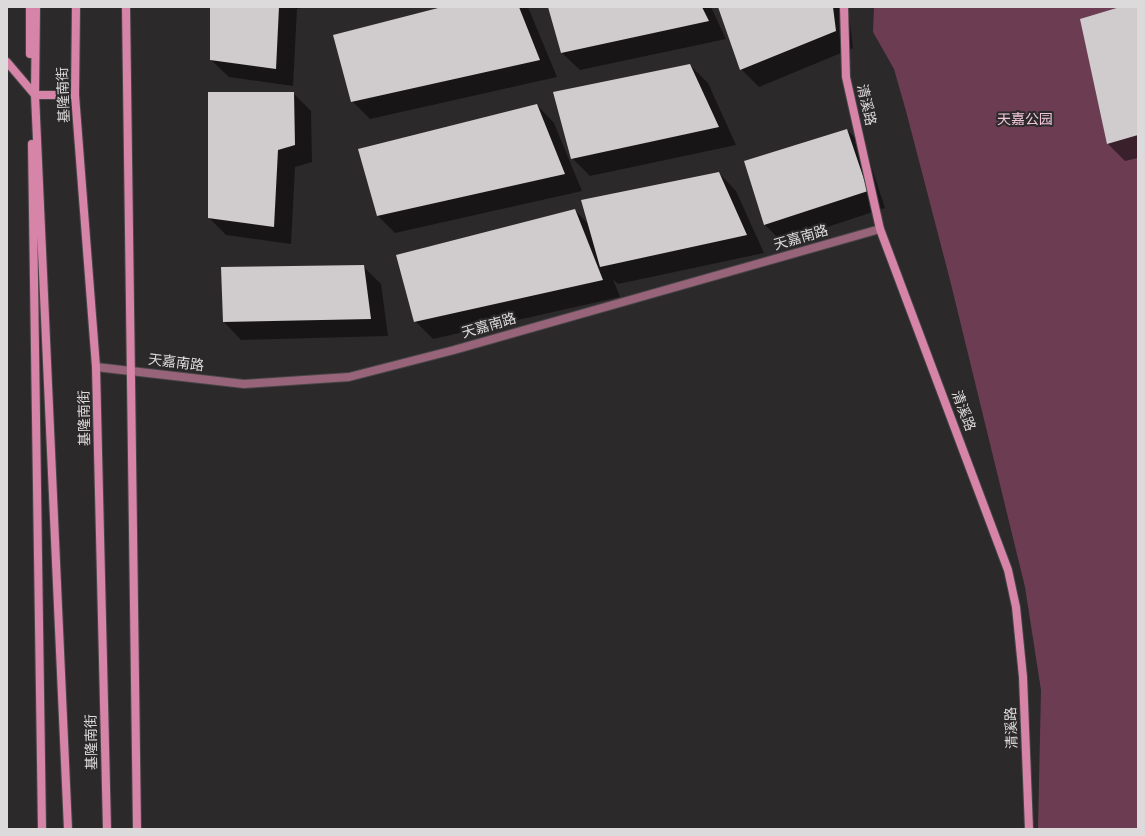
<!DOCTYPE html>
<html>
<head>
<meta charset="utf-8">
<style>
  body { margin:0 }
  #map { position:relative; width:1145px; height:836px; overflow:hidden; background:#2c292a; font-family:"Work Sans",sans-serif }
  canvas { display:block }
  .frame { position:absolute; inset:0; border:8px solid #dcdadb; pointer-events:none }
</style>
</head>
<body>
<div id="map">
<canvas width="1145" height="836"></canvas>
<div class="frame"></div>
</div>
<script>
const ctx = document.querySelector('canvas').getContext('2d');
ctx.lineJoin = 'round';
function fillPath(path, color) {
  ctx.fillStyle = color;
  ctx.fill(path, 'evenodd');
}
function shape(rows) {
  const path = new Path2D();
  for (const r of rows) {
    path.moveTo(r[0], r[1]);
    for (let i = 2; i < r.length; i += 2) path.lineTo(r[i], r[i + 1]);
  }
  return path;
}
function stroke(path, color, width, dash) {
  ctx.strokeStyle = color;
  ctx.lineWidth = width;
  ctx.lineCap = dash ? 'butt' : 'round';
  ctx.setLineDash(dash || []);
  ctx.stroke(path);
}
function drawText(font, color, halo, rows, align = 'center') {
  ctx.font = font + ' "Work Sans","Noto Sans SC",sans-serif';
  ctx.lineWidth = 4;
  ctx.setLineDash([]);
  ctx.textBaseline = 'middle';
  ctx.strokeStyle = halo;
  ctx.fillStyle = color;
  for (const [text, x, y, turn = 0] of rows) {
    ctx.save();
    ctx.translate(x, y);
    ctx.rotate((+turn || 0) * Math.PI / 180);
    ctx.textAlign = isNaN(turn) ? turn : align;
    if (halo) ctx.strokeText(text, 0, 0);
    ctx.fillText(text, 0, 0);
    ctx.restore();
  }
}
const green = shape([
  [874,7,1138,7,1138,829,1038,829,1041,690,1025,587,950,280,906,111,894,69,873,32]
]);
const shadow = shape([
  [211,7,306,7,297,9,293,86,229,77,211,60],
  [447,7,528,7,557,77,370,119,352,101],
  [549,7,711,7,726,39,580,70,562,53],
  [719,7,848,7,853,48,759,87,741,69],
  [1123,7,1138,7,1138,158,1125,161,1108,144,1082,20],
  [690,65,708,83,736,145,590,176,572,158],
  [293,93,311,111,312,162,295,167,291,244,226,235,209,218],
  [537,105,554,123,582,191,395,233,377,215],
  [847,130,865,147,885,208,782,242,765,225,745,161],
  [719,173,736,191,764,253,618,284,613,279,620,297,433,339,415,321,575,210,589,225],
  [363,266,381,284,388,336,241,340,224,322,222,268]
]);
const building = shape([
  [210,7,279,7,276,69,210,60],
  [442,7,519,7,540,60,351,102,333,35],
  [548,7,702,7,709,21,561,53],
  [718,7,833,7,836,31,740,70],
  [1120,7,1138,7,1138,135,1107,144,1080,19],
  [690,64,719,127,571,159,553,92],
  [208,92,294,92,295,145,278,150,274,227,208,218],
  [537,104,565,174,377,216,358,149],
  [847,129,868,191,764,225,744,161],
  [719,172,747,235,600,267,581,200],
  [575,209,603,280,414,322,396,255],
  [364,265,371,319,223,322,221,267]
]);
const street = shape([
  [96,367,244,384,349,377,454,350,880,229]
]);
const secondary = shape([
  [30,7,30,54],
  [36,7,35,95,68,829],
  [76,7,75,95,96,367,107,829],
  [126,7,137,829],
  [844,7,846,77,880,229,1008,570,1016,607,1023,677,1029,829],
  [7,62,35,95,75,95],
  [32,144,42,829]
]);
const streetNames = [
  ["基隆南街",64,95,-92],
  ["清溪路",866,105,77],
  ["天嘉南路",801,238,-16],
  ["天嘉南路",489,326,-16],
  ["天嘉南路",176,363,7],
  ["清溪路",963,411,69],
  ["基隆南街",85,418,-91],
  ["清溪路",1012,728,-92],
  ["基隆南街",92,742,-91]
];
const parkNames = [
  ["天嘉公园",1025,120]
];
fillPath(green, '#6c3d52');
fillPath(shadow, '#0007');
fillPath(building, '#d0ccce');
stroke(street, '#484546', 10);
stroke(secondary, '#484546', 10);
stroke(street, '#98647a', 8);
stroke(secondary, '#d684a8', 8);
drawText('14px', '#dcdadb', '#2c292a', streetNames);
drawText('14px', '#f2c8d9', '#2c292a', parkNames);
</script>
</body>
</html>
